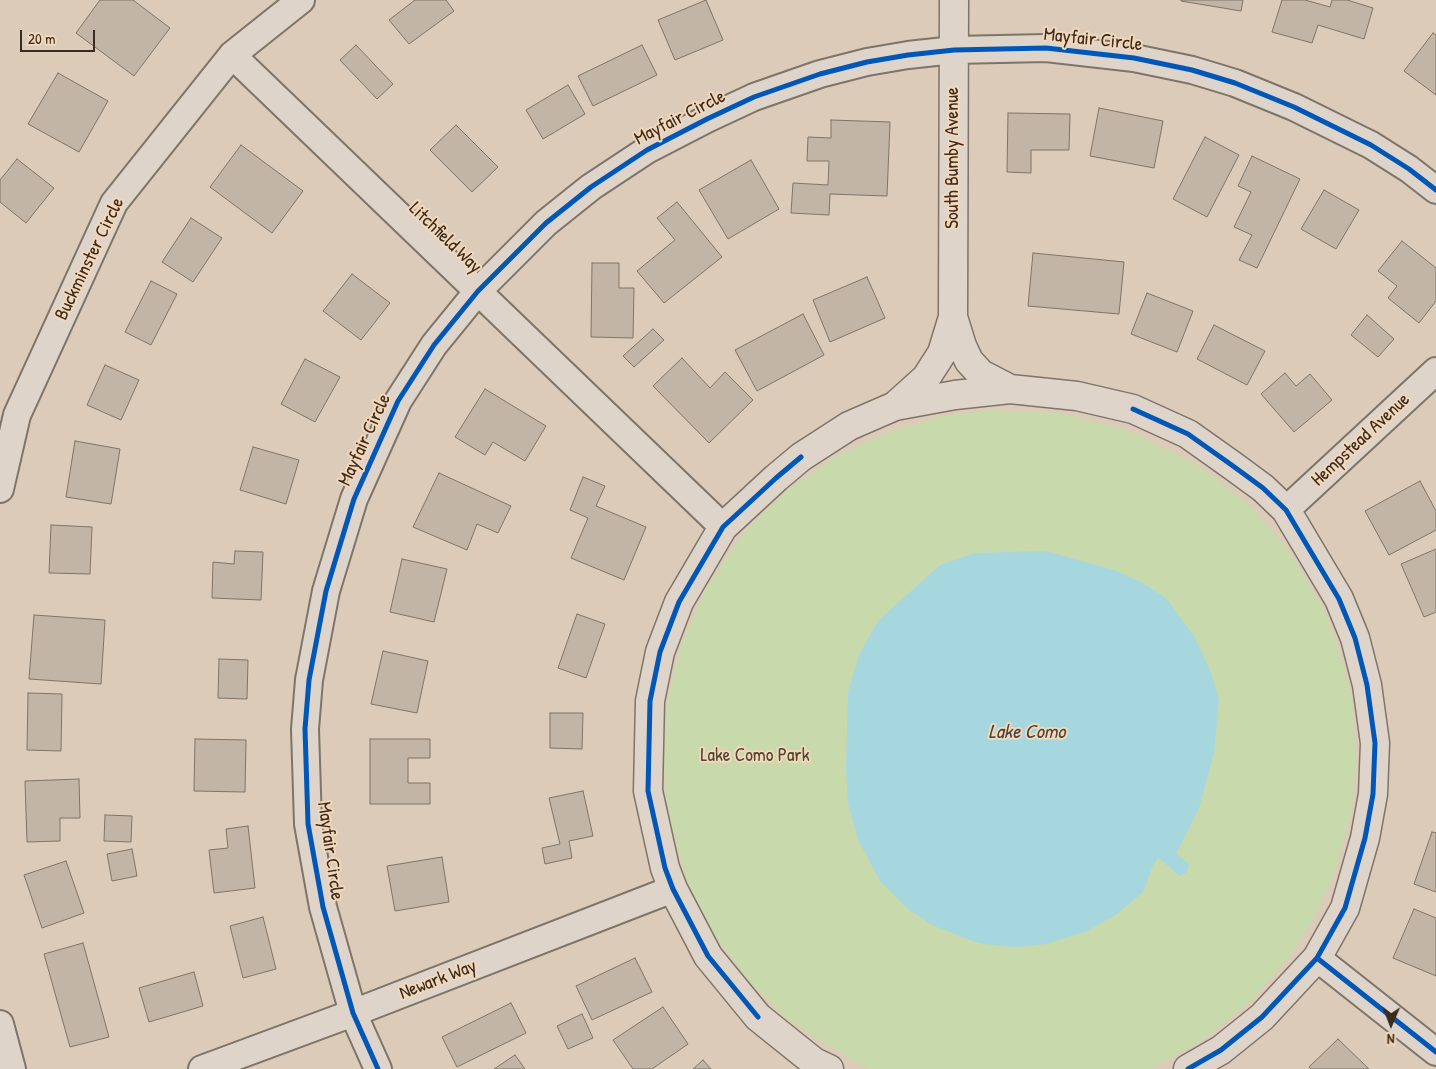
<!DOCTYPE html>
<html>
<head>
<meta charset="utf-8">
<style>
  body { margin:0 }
  #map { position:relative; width:1436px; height:1069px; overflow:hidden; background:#dbcbb8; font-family:"Patrick Hand",sans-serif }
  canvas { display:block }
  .north { position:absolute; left:1366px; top:999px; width:50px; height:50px; -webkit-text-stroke:4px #f2d7b9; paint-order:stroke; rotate:181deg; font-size:14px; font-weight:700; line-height:20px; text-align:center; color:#3b2a1e }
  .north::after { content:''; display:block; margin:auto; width:18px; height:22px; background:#3b2a1e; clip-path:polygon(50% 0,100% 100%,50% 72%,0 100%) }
  .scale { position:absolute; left:20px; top:30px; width:75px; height:22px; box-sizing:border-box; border:2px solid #3b2a1e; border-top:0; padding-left:6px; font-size:15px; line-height:18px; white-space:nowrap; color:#3b2a1e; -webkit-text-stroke:4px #f2d7b9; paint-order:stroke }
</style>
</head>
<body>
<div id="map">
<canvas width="1436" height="1069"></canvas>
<div class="north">N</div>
<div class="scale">20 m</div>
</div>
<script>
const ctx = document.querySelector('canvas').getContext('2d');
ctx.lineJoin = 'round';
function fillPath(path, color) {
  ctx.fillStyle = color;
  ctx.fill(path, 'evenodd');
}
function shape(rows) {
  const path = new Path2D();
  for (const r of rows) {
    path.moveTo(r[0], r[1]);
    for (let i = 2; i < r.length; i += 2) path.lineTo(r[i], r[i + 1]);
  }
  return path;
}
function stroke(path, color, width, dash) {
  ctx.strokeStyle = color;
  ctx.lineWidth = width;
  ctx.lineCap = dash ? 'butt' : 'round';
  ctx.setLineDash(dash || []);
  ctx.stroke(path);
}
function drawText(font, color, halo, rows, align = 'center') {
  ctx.font = font + ' "Patrick Hand",sans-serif';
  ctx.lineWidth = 4;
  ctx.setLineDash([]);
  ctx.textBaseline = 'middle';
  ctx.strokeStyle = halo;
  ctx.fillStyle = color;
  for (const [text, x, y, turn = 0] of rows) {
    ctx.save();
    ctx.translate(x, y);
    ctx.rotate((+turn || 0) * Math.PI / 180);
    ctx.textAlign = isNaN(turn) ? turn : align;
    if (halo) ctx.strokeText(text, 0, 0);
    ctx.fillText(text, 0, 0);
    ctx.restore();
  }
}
const green = shape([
  [992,410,1059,413,1130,431,1198,465,1246,503,1285,545,1324,609,1343,662,1353,707,1356,764,1350,816,1335,871,1316,914,1290,956,1252,1000,1200,1042,1150,1069,870,1069,860,1065,788,1020,748,980,713,933,687,882,667,809,663,757,667,700,682,642,706,588,746,529,785,492,836,456,888,432,942,416],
  [1046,551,1114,570,1141,582,1199,808,1176,854,1179,876,1158,857,1152,868,1046,944,1019,947,1000,946,846,768,848,692,859,655]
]);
const water = shape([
  [1046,551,1114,570,1141,582,1166,598,1195,638,1210,670,1219,699,1214,753,1199,808,1176,854,1189,864,1187,872,1179,876,1158,857,1152,868,1143,892,1117,914,1087,931,1046,944,1019,947,1000,946,978,943,934,926,908,909,881,882,859,842,848,804,846,768,848,692,859,655,878,621,940,565,975,553]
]);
const building = shape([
  [100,0,133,0,170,28,134,76,76,33,100,0],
  [415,0,446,0,454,11,409,44,389,20,415,0],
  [706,0,723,40,675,60,658,20,706,0],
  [1181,0,1243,0,1241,11,1181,1,1181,0],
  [1282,0,1305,0,1330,7,1332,0,1347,0,1373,8,1364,39,1318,25,1312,43,1272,32,1282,0],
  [1433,33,1436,35,1436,95,1404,71,1433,33],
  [356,45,393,84,377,99,340,60,356,45],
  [642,45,657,75,593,106,578,76,642,45],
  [58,73,108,101,79,152,28,124,58,73],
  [568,85,585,114,543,139,526,110,568,85],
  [1099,108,1163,121,1154,168,1090,156,1099,108],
  [1008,113,1070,114,1069,150,1031,150,1031,173,1007,172,1008,113],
  [831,120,890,122,887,196,830,194,829,215,791,213,793,183,828,185,829,161,807,161,808,137,831,138,831,120],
  [456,125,498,167,472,192,430,150,456,125],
  [1205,137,1239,155,1207,217,1173,199,1205,137],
  [241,145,303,191,272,233,210,187,241,145],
  [1252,156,1300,179,1257,268,1239,260,1252,235,1234,227,1251,192,1238,186,1252,156],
  [17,159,54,188,26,223,0,202,0,180,17,159],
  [751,160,779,209,728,239,699,190,751,160],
  [1324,190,1359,210,1336,249,1301,229,1324,190],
  [677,202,722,257,664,303,637,271,675,240,657,218,677,202],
  [191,218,222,238,193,282,162,262,191,218],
  [1402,241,1436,268,1436,301,1419,323,1388,298,1397,286,1378,271,1402,241],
  [1033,253,1124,262,1119,314,1028,306,1033,253],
  [592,263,619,263,619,288,634,288,633,338,591,337,592,263],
  [352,274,390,303,361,340,323,311,352,274],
  [867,277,885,318,830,342,813,300,867,277],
  [151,281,177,294,151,345,125,332,151,281],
  [1147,293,1193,311,1177,352,1131,334,1147,293],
  [803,314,824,355,757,391,735,350,803,314],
  [1367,315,1394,339,1378,357,1351,335,1367,315],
  [1214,325,1265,351,1247,385,1197,359,1214,325],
  [653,329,664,340,634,367,623,356,653,329],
  [682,358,710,388,725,372,753,400,709,443,653,386,682,358],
  [305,359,340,377,315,422,281,404,305,359],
  [105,365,139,380,121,420,87,405,105,365],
  [1285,373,1296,386,1310,374,1332,400,1294,432,1261,394,1285,373],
  [485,389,546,426,525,461,493,442,485,455,455,437,485,389],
  [75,441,120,449,111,504,66,497,75,441],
  [253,447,299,460,286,504,240,490,253,447],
  [439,473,511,506,498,533,477,524,467,550,413,527,439,473],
  [583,477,605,486,596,506,646,527,624,580,571,558,588,518,570,510,583,477],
  [1420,481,1436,511,1436,530,1389,555,1365,511,1420,481],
  [51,525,92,527,90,574,49,573,51,525],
  [1436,549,1436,612,1424,617,1401,564,1436,549],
  [235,551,263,552,261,600,212,598,213,562,234,564,235,551],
  [402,559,447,569,434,622,390,612,402,559],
  [577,614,605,624,586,678,558,668,577,614],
  [34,615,105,620,101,684,29,679,34,615],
  [383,651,428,661,417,713,371,704,383,651],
  [219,659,248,660,247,699,218,698,219,659],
  [28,693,62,694,61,751,27,750,28,693],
  [550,713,583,713,582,749,550,748,550,713],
  [195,739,246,740,245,792,194,791,195,739],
  [370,739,430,739,430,758,408,758,408,783,430,783,430,804,370,804,370,739],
  [79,779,80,818,60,818,60,841,27,842,25,781,79,779],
  [583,791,593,836,569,841,572,858,545,864,542,848,560,844,549,798,583,791],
  [105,815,132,816,131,842,104,841,105,815],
  [248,826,255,888,214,893,209,850,228,848,226,829,248,826],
  [1432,832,1436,833,1436,892,1414,884,1432,832],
  [132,849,137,876,112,881,107,854,132,849],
  [442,857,449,902,395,911,387,866,442,857],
  [66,861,84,913,42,928,24,875,66,861],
  [1414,909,1436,918,1436,976,1393,958,1414,909],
  [263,917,276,969,243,978,230,926,263,917],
  [83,943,109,1037,70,1047,44,954,83,943],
  [635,958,652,992,592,1020,576,986,635,958],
  [194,972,203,1006,149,1022,139,988,194,972],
  [511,1003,526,1033,457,1067,442,1037,511,1003],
  [663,1007,688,1044,652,1069,633,1069,613,1040,663,1007],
  [582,1014,593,1038,568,1049,557,1026,582,1014],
  [1338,1039,1369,1069,1311,1069,1309,1067,1338,1039],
  [515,1055,525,1069,494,1069,515,1055],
  [703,1060,711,1069,693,1069,703,1060]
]);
const street = shape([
  [232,55,723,527],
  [0,489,17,415,114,203,232,55,301,0],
  [1286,510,1436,371],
  [1317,958,1436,1052],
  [0,1024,12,1069],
  [202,1069,353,1013,673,889],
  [378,1069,353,1013,323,907,308,824,305,729,309,680,326,591,354,499,398,401,434,345,478,291,546,223,591,187,647,150,707,119,754,97,820,74,867,62,908,55,954,50,1046,48,1134,58,1192,70,1235,83,1294,107,1371,145,1409,169,1436,190]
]);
const secondary = shape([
  [953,317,962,346,969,361,981,374,1010,389],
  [895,406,926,378,942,353,953,317,954,0],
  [829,1069,814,1062,758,1017,708,956,673,889,665,868,648,791,650,701,660,652,679,602,723,527,776,478,801,457,849,426,895,406,955,395,1010,389,1077,396,1133,409,1188,434,1233,466,1263,488,1286,510,1339,599,1355,638,1367,685,1375,743,1373,794,1365,838,1345,908,1317,958,1262,1017,1221,1050,1188,1069]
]);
const cycleway = shape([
  [1133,409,1188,434,1233,466,1263,488,1286,510,1339,599,1355,638,1367,685,1375,743,1373,794,1365,838,1345,908,1317,958,1262,1017,1221,1050,1188,1069],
  [1317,958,1436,1052],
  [758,1017,708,956,673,889,665,868,648,791,650,701,660,652,679,602,723,527,776,478,801,457],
  [378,1069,353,1013,323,907,308,824,305,729,309,680,326,591,354,499,398,401,434,345,478,291,546,223,591,187,647,150,707,119,754,97,820,74,867,62,908,55,954,50,1046,48,1134,58,1192,70,1235,83,1294,107,1371,145,1409,169,1436,190]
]);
const streetNames = [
  ["Mayfair Circle",1093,40,6],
  ["Mayfair Circle",680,118,-27],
  ["South Bumby Avenue",953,158,-90],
  ["Litchfield Way",445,238,44],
  ["Buckminster Circle",90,259,-64],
  ["Mayfair Circle",365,440,-65],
  ["Hempstead Avenue",1361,440,-43],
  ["Mayfair Circle",330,851,82],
  ["Newark Way",438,980,-21]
];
const parkNames = [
  ["Lake Como Park",755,756]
];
const waterNames = [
  ["Lake Como",1027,733]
];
fillPath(green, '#c8d9ac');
fillPath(water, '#a6d7df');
fillPath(building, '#c2b5a5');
stroke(building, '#7e7468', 1);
stroke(street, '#7e7468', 30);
stroke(secondary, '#7e7468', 31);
stroke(street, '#ded4c9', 26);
stroke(secondary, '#ded4c9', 28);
stroke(cycleway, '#0057b8', 5);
drawText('19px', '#3b2a1e', '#f2d7b9', streetNames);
drawText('19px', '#4e4632', '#f2d7b9', parkNames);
drawText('italic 20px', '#48453e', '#f2d7b9', waterNames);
</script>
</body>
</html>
